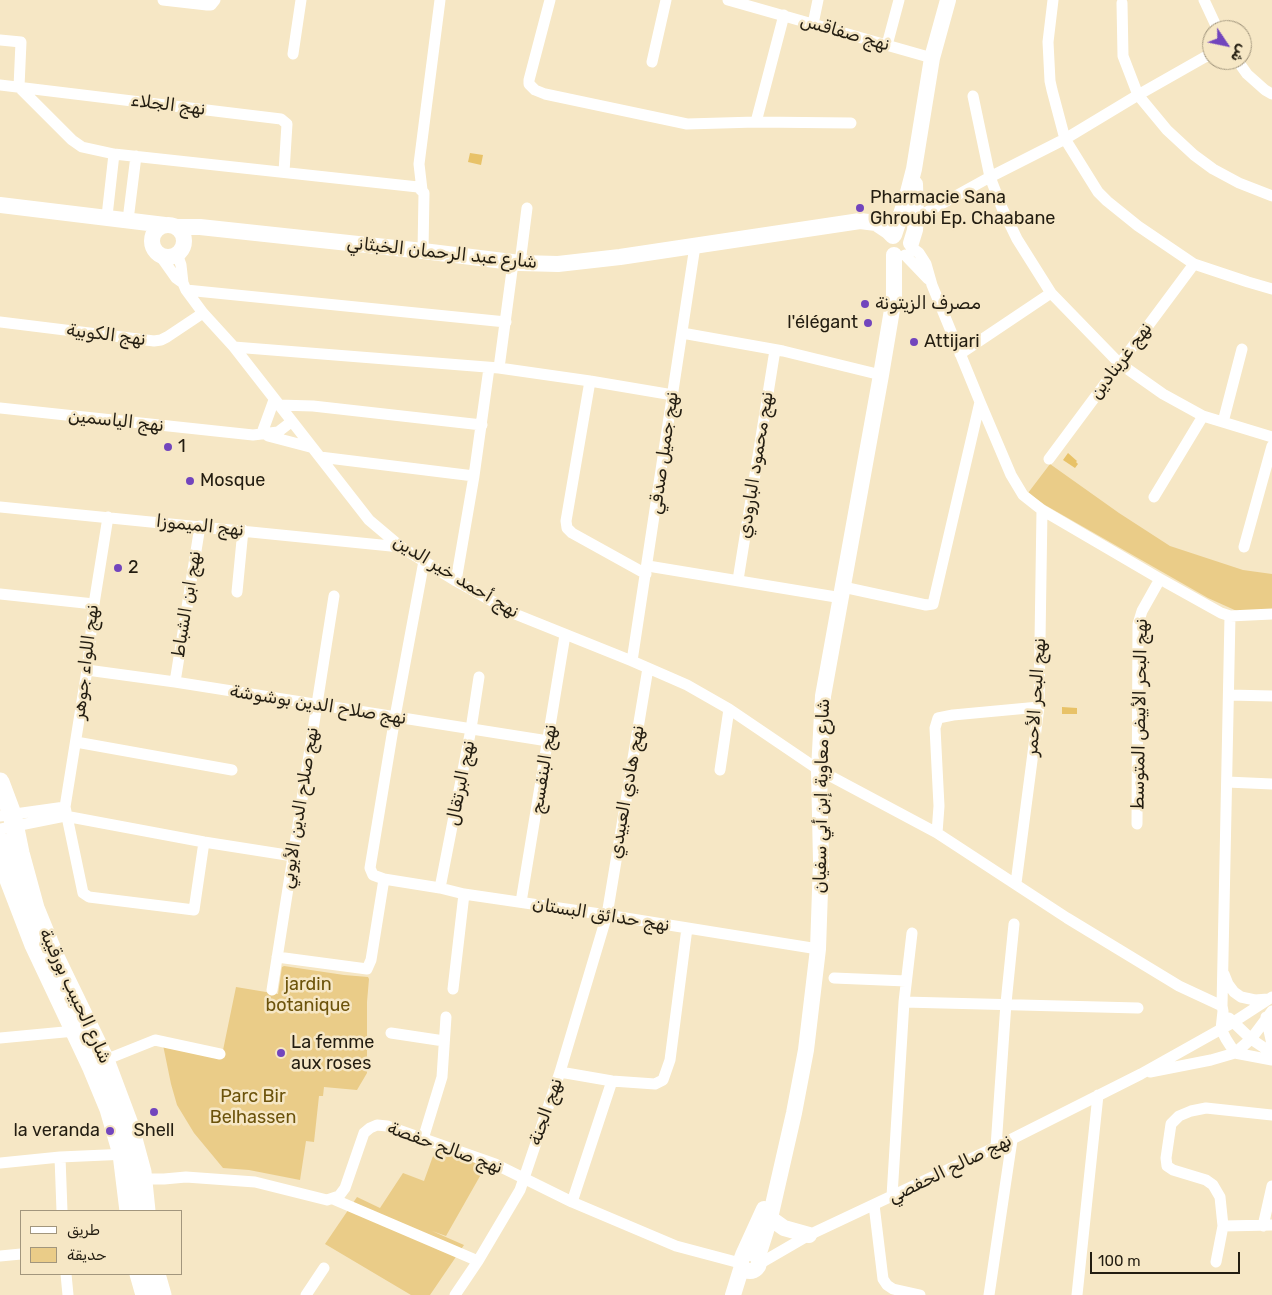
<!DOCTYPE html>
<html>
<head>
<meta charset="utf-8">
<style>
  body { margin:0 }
  #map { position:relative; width:1272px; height:1295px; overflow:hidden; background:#f6e7c5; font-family:Rubik,Vazirmatn,sans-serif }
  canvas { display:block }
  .legend { position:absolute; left:20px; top:1210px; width:162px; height:65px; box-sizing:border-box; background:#f6e7c5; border:1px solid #a2967d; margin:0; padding:6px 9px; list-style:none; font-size:15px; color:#231d11 }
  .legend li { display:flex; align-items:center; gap:10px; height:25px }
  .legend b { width:25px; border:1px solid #a2967d }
  .north { position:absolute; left:1202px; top:20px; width:50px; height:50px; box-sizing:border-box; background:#f6e7c5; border:1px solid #a2967d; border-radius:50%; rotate:124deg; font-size:14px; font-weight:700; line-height:20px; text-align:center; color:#231d11 }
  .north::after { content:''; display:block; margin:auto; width:18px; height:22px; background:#7245bd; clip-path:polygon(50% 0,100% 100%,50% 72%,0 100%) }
  .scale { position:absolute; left:1090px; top:1252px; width:150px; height:22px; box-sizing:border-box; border:2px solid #231d11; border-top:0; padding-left:6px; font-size:15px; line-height:18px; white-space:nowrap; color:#231d11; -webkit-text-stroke:4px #f6e7c5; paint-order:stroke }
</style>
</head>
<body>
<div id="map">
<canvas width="1272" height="1295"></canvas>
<ul class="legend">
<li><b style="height:6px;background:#fff"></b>طريق</li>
<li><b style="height:14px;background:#eacc88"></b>حديقة</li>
</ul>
<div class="north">ش</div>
<div class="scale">100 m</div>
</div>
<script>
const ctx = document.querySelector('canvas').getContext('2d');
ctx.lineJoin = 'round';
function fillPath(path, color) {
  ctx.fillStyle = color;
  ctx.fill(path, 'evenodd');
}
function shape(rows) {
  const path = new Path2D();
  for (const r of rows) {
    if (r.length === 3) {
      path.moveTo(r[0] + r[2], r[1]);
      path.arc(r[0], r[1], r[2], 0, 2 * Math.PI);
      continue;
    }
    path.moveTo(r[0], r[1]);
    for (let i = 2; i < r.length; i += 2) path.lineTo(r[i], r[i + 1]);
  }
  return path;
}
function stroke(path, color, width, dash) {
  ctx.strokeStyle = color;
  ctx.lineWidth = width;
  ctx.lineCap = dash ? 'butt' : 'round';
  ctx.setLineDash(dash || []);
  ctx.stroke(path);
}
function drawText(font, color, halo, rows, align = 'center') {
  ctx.font = font + ' Rubik,Vazirmatn,sans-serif';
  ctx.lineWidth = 5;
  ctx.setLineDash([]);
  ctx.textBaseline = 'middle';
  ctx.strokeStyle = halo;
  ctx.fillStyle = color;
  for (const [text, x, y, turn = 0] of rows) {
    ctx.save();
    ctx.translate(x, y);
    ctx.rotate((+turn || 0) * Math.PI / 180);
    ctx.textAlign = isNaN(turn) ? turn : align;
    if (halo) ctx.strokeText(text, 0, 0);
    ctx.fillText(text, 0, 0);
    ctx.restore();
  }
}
const green = shape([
  [1050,464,1119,513,1170,546,1243,570,1272,574,1272,610,1239,612,1208,598,1045,505,1028,493],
  [284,966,344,975,368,977,369,979,367,1002,367,1073,357,1090,324,1087,323,1096,319,1096,314,1142,306,1141,300,1180,249,1170,223,1168,194,1133,177,1105,171,1084,163,1045,222,1055,236,987,278,994,282,967],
  [437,1145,488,1162,446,1236,432,1231,464,1245,430,1295,411,1295,325,1244,357,1197,380,1208,403,1173,424,1181]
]);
const water = shape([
  [470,153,483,155,481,165,468,162],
  [1068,453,1077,461,1076,462,1078,464,1075,468,1063,460],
  [1062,707,1077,708,1077,714,1062,714]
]);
const street = shape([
  [163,0,207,5,211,5,215,0],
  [550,0,529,80,529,84,535,90,545,94,687,124,756,122,851,123],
  [728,0,932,58],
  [1053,0,1048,42,1050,81,1052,90,1065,139,1098,192,1107,201,1138,226,1194,264,1248,282,1272,289],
  [1204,0,1218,30],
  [1122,3,1123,56,1138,95,1167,130,1194,155,1213,169,1239,183,1272,196],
  [813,24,818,0],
  [0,40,21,42,19,87,72,140,82,147,114,154,418,187,424,193,423,251],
  [887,45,899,0],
  [293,54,301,0],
  [1237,60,1247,74,1265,90,1272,94],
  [652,62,666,0],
  [0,85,281,119,287,124,284,172],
  [973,96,990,177,1002,208,1017,239,1051,293,1119,363,1163,394,1203,416,1272,437],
  [756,122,784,15],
  [422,190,419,164,440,0],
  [107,216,114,154],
  [916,218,990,177,1065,139,1138,95,1212,53],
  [128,220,136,156],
  [911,247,919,253,926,264,932,285,980,402,1011,475,1023,495,1042,510,1160,579,1221,613,1230,616,1272,614],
  [159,254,176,278,183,283,186,290,203,313,234,347,369,520,401,547,456,581,515,614,632,661,687,685,729,709,819,770,937,833,1067,918,1179,986,1222,1006],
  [177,254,181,265,183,283],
  [905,255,928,279],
  [520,263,527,208],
  [186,290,506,322],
  [0,322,154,341,161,340,167,337,203,313],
  [682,333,783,351,881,375],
  [234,347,499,368,590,381,673,395],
  [960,354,1051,293],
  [499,368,513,263],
  [590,381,566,521,567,528,572,533,646,574],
  [278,405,313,406,482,425],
  [0,408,253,435,278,432,291,422],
  [1223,422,1242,349],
  [262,433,274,400],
  [268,436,310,447],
  [320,457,474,476],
  [1049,459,1194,264],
  [1154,497,1203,416],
  [0,507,401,547],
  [108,517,94,604,87,670,65,807,83,893,89,897,194,910,204,842],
  [1244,547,1272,446],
  [424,561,395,717,370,868,373,875,384,879,440,888,464,894,607,915,818,949],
  [648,566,842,598],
  [738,580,775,350],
  [456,581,474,476,489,368],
  [843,587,926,605,933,604,980,402],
  [237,592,243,530],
  [0,594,94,604],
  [1230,616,1222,1006,1223,1011,1221,1029,1226,1039,1235,1053,1272,1060],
  [632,661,695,246],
  [87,670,175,682,548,741],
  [175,682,200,526],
  [1229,695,1272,696],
  [76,742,232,770],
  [720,770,729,709],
  [1227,782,1272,784],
  [0,816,65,807],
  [1137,824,1138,624,1142,611,1160,579],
  [0,829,65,816,204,842,293,856],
  [937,833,939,806,935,728,938,718,953,715,1039,707],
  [1016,883,1039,707,1042,510],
  [440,888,471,729,479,677],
  [521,902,565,635],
  [277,957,367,969,371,960,384,879],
  [1224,974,1228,984,1234,992,1241,997,1255,1000,1268,999],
  [834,978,906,981],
  [453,989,464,894],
  [272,990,334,596],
  [904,1002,1138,1008],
  [1266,1017,1272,1044],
  [1229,1018,1251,1039,1272,1053],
  [391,1033,444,1041],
  [0,1038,75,1031],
  [105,1060,155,1040,220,1054],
  [560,1072,612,1081,655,1084,663,1080,670,1060,687,928],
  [1150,1072,1211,1060,1235,1053,1251,1039,1272,1011],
  [423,1139,442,1077,446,1017],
  [996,1147,1006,1003,1014,924],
  [60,1157,62,1211],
  [0,1163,60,1157,128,1154],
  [143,1179,164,1179,186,1177,255,1182,327,1200,339,1196,345,1188,364,1133,370,1128,377,1125,387,1126,495,1164,572,1202,676,1246,740,1263],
  [892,1196,904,1002,912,933],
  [333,1199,478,1261],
  [572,1202,612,1081],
  [874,1205,883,1279,887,1285,893,1289,920,1295],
  [1223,1226,1272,1225],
  [1263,1226,1272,1186],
  [0,1256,21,1254],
  [1216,1262,1223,1226,1220,1197,1213,1185,1206,1180,1173,1170,1167,1166,1166,1158,1171,1124,1179,1116,1191,1111,1206,1108,1272,1115],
  [759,1264,809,1235,996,1147,1141,1074,1232,1023,1272,997],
  [66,1274,68,1295],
  [306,1295,324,1268],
  [455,1295,478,1261,520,1190,560,1072,607,915,648,668],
  [989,1295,1012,1140],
  [1077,1295,1098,1095]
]);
const secondary = shape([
  [0,205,165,225],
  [168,241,16],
  [177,227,200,227,423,251,520,263,558,264,620,257,860,221,876,223,888,231,893,236],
  [894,235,907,196,914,169,932,58,948,0],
  [911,243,915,230,916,218,915,184],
  [770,1218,784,1228,809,1235],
  [750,1262,9],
  [743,1255,764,1209],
  [758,1256,770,1218,794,1113,806,1050,818,949,821,861,819,770,823,696,881,375,894,298,894,255],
  [733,1295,742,1266]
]);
const primary = shape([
  [0,782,12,814,20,853,35,908,55,957,105,1060,129,1124,142,1172,146,1211],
  [0,841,9,880,34,945,92,1068,109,1109,122,1154,129,1211],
  [139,1274,145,1295],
  [156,1274,162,1295]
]);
const markers = [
  [860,208,5,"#7245bd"],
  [865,304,5,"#7245bd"],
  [868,323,5,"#7245bd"],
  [914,342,5,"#7245bd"],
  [168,447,5,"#7245bd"],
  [190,481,5,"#7245bd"],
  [118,568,5,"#7245bd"],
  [281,1053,5,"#7245bd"],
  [154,1112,5,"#7245bd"],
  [110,1131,5,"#7245bd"]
];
const streetNames = [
  ["نهج صفاقس",845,33,16],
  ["نهج الجلاء",168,105,7],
  ["شارع عبد الرحمان الخبثاني",442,253,6],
  ["نهج الكوبية",106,335,7],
  ["نهج غرينادين",1121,361,-53],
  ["نهج الياسمين",116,421,6],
  ["نهج جميل صدقي",664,453,-82],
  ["نهج محمود البارودي",756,465,-81],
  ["نهج الميموزا",200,526,6],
  ["نهج أحمد خير الدين",456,577,31],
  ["نهج ابن الشباط",187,604,-81],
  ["نهج اللواء جوهر",86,662,-83],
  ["نهج البحر الأحمر",1036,697,-86],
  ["نهج صلاح الدين بوشوشة",318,705,9],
  ["نهج البحر الأبيض المتوسط",1140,714,-89],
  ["نهج البنفسج",544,769,-81],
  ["نهج البرتقال",461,783,-79],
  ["نهج هادي العبيدي",627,792,-80],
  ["شارع معاوية إبن أبي سفيان",822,796,-89],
  ["نهج صلاح الدين الأيوبي",300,808,-81],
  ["نهج حدائق البستان",601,915,9],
  ["شارع الحبيب بورقيبة",75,996,65],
  ["نهج الجنة",546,1112,-71],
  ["نهج صالح حفصة",445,1148,20],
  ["نهج صالح الحفصي",950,1169,-26]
];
const poiNames = [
  ["Pharmacie Sana",870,198],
  ["Ghroubi Ep. Chaabane",870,219],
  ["مصرف الزيتونة",875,304],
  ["l'élégant",858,323,"right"],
  ["Attijari",924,342],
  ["1",178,447],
  ["Mosque",200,481],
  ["2",128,568],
  ["La femme",291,1043],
  ["aux roses",291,1064],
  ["la veranda",100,1131,"right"],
  ["Shell",154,1131,"center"]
];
const parkNames = [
  ["jardin",308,985],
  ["botanique",308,1006],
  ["Parc Bir",253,1097],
  ["Belhassen",253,1118]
];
fillPath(green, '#eacc88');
fillPath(water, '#e8c268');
stroke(street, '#fff', 11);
stroke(secondary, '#fff', 16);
stroke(primary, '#fff', 19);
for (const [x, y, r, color] of markers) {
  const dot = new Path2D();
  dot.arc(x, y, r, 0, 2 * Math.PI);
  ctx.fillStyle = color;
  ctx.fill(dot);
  stroke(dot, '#f6e7c5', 2);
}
drawText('18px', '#231d11', '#f6e7c5', streetNames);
drawText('18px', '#231d11', '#f6e7c5', poiNames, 'left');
drawText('18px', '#6c530b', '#f6e7c5', parkNames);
</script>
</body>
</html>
